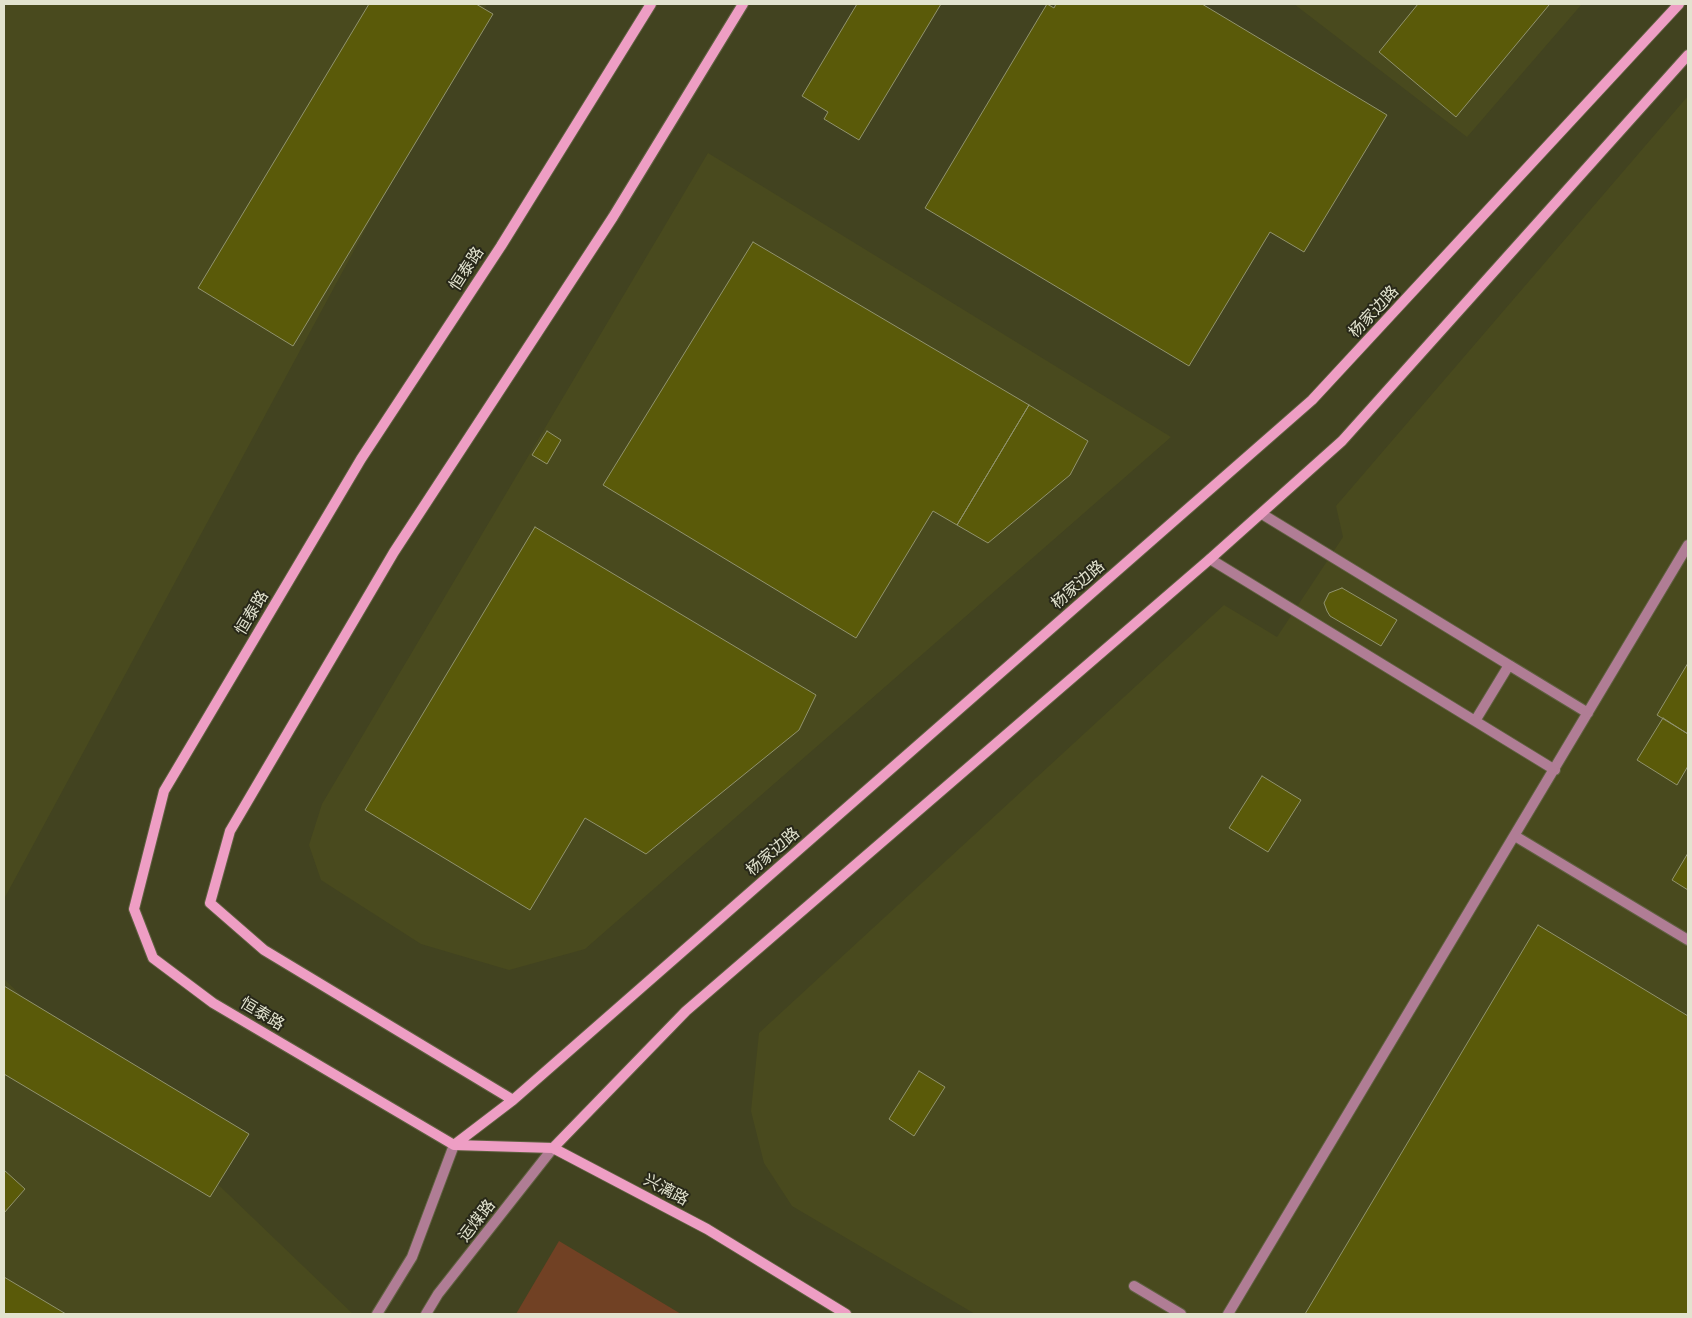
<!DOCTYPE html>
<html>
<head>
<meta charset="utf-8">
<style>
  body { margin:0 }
  #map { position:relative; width:1692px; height:1318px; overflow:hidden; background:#424320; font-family:Cabin,sans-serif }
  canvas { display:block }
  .frame { position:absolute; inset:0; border:5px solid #e2e3cf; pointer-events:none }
</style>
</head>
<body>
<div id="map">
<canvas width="1692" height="1318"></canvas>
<div class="frame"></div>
</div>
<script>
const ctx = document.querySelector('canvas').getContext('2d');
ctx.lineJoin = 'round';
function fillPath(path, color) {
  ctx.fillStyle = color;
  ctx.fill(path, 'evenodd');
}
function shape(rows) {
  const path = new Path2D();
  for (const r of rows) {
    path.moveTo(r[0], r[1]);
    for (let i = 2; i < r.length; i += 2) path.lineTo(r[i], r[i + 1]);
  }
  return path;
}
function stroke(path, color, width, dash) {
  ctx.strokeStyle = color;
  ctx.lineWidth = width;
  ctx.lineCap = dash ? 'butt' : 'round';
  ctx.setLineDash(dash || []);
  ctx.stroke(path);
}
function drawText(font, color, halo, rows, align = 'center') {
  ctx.font = font + ' Cabin,"Noto Sans SC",sans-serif';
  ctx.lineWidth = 4;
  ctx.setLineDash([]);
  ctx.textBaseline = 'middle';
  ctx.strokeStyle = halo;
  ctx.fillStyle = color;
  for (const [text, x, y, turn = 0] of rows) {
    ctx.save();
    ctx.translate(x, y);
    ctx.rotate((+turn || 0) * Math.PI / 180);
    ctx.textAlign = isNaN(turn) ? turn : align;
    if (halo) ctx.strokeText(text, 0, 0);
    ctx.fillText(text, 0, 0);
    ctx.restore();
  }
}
const built = shape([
  [4,4,487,4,4,899],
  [1294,4,1582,4,1467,137],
  [1688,96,1688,1314,975,1314,792,1206,764,1163,751,1111,759,1033,1224,605,1277,637,1343,537,1336,506],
  [708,153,1171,437,585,949,509,970,421,944,321,880,309,845,322,804],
  [4,979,353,1314,4,1314]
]);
const green = shape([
  [559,1241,681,1314,516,1314]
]);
const building = shape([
  [369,4,476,4,493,14,293,346,198,288,369,4],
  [857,4,941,4,859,140,824,119,828,112,802,96,857,4],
  [1047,4,1054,8,1056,4,1202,4,1387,115,1304,252,1270,232,1189,366,925,208,1047,4],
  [1418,4,1547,4,1549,5,1456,117,1379,52,1418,4],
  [753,242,1029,405,957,525,933,511,856,638,603,485,753,242],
  [1029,405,1088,441,1070,475,988,543,957,525,1029,405],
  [547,431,561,440,547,464,532,455,547,431],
  [535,527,816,695,799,730,646,854,585,818,530,910,365,810,535,527],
  [1342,588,1397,620,1381,646,1330,616,1327,611,1324,603,1329,593,1342,588],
  [1688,663,1688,734,1657,715,1688,663],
  [1663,718,1688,734,1688,766,1677,785,1637,760,1663,718],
  [1262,776,1301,800,1268,852,1229,828,1262,776],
  [1688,853,1688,890,1672,880,1688,853],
  [1538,925,1688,1016,1688,1314,1305,1314,1538,925],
  [4,986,249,1134,210,1197,4,1074,4,986],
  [919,1071,945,1087,914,1136,889,1119,919,1071],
  [4,1170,25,1189,4,1213,4,1170],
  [4,1277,66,1314,4,1314,4,1277]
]);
const lane = shape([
  [1210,559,1475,721,1509,665,1262,514],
  [1509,665,1588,713],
  [1475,721,1555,770],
  [1515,836,1688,940],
  [1134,1286,1181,1314],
  [1228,1314,1688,545]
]);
const street = shape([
  [377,1314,412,1257,454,1145],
  [426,1314,438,1294,553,1148]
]);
const secondary = shape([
  [651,4,501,246,361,459,164,791,134,909,153,958,213,1003,454,1145,553,1148,707,1229,846,1314],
  [513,1100,264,950,210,903,230,831,394,552,613,217,743,4],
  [454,1145,513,1100,1312,400,1679,4],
  [553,1148,686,1011,1210,559,1342,441,1688,55]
]);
const streetNames = [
  ["恒泰路",467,269,-57],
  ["杨家边路",1374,312,-47],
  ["杨家边路",1078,585,-41],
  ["恒泰路",252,613,-59],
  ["杨家边路",773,852,-41],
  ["恒泰路",262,1014,31],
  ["兴漓路",666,1190,28],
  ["运煤路",477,1221,-52]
];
fillPath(built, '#494a1e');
fillPath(green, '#714124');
fillPath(building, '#5a5a09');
stroke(building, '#91936d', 1);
stroke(lane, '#5f6040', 12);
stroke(street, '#5f6040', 12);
stroke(secondary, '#5f6040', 12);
stroke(lane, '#b07d95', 10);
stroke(street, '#b07d95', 10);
stroke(secondary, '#ee9ec4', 10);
drawText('16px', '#e2e3cf', '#282819', streetNames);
</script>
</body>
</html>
